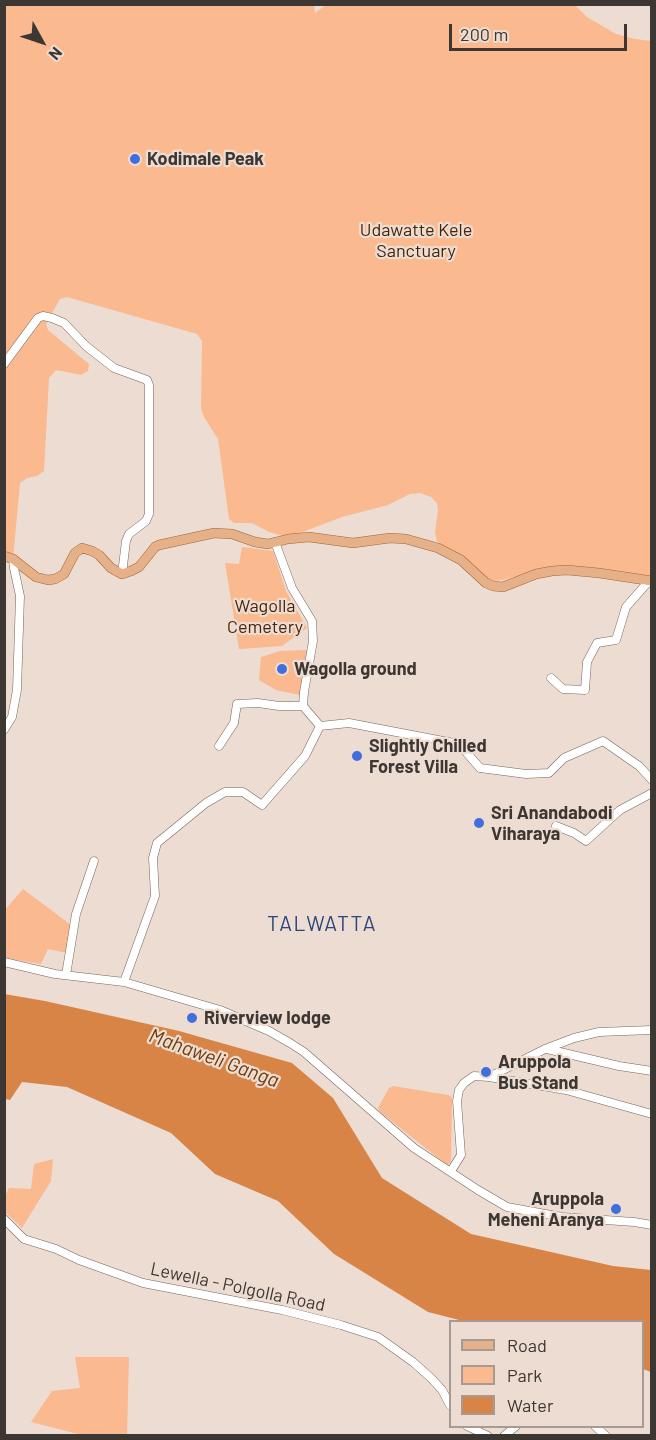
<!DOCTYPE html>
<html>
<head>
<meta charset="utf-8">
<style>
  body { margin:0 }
  #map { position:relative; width:656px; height:1440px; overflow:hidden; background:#eddcd1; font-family:Barlow,sans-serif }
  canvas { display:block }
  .frame { position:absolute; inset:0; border:6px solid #3d3733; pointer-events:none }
  .legend { position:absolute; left:449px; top:1320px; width:195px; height:108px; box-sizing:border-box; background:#eddcd1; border:2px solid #a79a92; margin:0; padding:8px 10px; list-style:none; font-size:18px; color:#3d3733 }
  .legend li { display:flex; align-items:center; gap:12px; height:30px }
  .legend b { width:30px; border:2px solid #a79a92 }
  .north { position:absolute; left:12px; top:12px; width:60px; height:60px; -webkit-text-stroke:4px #eddcd1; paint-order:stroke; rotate:130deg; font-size:16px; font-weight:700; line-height:24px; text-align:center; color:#3d3733 }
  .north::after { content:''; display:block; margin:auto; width:21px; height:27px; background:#3d3733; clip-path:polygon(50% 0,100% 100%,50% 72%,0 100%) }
  .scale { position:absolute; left:449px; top:24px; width:178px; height:27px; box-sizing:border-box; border:3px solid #3d3733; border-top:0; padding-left:8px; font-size:18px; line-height:21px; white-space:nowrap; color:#3d3733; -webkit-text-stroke:4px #eddcd1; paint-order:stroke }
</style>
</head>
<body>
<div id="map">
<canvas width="656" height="1440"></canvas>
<div class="frame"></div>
<ul class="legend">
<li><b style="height:8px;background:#e6b188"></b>Road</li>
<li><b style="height:16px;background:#fab98e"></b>Park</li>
<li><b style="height:16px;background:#d88446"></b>Water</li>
</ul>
<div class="north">N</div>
<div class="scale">200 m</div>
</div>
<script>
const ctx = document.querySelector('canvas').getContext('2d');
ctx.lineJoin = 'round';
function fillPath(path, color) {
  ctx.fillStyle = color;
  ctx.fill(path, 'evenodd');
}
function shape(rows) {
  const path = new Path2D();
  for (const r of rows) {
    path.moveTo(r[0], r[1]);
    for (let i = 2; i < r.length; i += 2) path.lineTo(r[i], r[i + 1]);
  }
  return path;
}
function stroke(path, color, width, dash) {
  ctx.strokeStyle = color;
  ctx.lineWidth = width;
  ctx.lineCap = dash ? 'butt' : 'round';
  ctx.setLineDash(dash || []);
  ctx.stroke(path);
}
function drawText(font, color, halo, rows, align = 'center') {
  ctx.font = font + ' Barlow,sans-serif';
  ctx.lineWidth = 4.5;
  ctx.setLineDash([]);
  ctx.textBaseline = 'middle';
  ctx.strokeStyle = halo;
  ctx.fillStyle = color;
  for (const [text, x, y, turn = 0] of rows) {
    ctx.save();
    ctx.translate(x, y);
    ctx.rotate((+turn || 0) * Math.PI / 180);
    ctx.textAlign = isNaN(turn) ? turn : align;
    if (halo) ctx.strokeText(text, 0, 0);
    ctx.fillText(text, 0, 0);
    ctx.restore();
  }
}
const green = shape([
  [314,4,315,13,327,4,575,5,587,17,616,34,635,39,651,41,651,576,638,578,621,572,589,567,548,567,503,580,492,581,484,578,466,558,442,546,437,541,435,533,438,510,437,503,431,497,420,493,410,494,388,505,342,517,297,534,283,536,269,532,252,523,234,523,229,519,218,439,204,417,201,408,202,341,197,334,67,297,60,299,46,324,48,330,89,364,88,371,81,375,56,370,49,378,44,471,37,476,27,478,20,483,13,559,5,556,5,5],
  [242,547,273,551,286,591,307,628,282,646,239,649,225,563,239,564],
  [307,650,300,695,276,690,259,680,261,657,280,651],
  [23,889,71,925,67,953,48,949,41,964,5,958,4,911],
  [393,1086,448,1095,452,1097,451,1162,447,1165,380,1112,378,1108,389,1088],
  [53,1159,51,1181,22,1228,5,1212,5,1196,9,1188,31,1189,34,1164],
  [75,1357,129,1357,127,1435,82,1435,31,1422,52,1391,80,1388]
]);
const water = shape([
  [4,994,45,1001,179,1031,292,1063,333,1098,382,1178,471,1234,613,1266,651,1270,651,1372,643,1369,642,1322,467,1322,428,1312,334,1254,278,1201,215,1174,171,1133,67,1087,22,1082,10,1100,5,1099]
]);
const minor = shape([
  [4,364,38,318,43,316,52,318,64,323,86,346,114,368,147,380,149,385,149,514,146,521,129,534,126,541,122,574],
  [551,678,563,689,585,690,587,662,597,643,616,640,626,607,649,581],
  [320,726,349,723,459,744,480,768,526,774,549,773,564,758,603,741,639,766,652,780],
  [4,730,12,717,17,690,20,596,14,568,13,559],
  [219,746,234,723,237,704,258,703,279,706,303,706],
  [556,826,574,833,586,841,620,810,652,793],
  [4,962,55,974,124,982,220,1010,269,1031,290,1043,304,1052,414,1148,478,1190,507,1207,562,1217,634,1222,652,1225],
  [66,975,76,914,94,861],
  [124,982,155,896,153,858,157,843,206,803,225,792,243,792,262,805,305,756,320,726,303,706,304,692,313,641,312,621,292,588,275,542],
  [547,1049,619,1066,652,1071],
  [489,1077,566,1090,652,1114],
  [451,1171,461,1155,457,1101,459,1090,464,1083,474,1076,489,1077,545,1049,574,1038,599,1032,652,1030],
  [4,1219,24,1239,56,1249,79,1260,143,1283,282,1310,341,1325,378,1337,413,1362,431,1378,442,1390,450,1405],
  [467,1426,488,1436],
  [595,1426,606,1436],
  [504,1436,516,1426]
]);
const major = shape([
  [4,556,13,559,36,577,48,580,55,579,64,574,75,553,82,548,92,551,99,555,111,568,122,574,131,571,139,567,155,547,159,545,214,533,232,534,255,542,268,544,288,539,309,537,353,543,390,538,406,539,438,548,461,560,486,583,493,586,503,587,536,574,552,571,567,570,599,573,652,581]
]);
const markers = [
  [135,159,6,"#416edf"],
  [282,669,6,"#416edf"],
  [357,756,6,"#416edf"],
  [479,823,6,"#416edf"],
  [192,1018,6,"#416edf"],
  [486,1072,6,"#416edf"],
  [616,1209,6,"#416edf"]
];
const poiNames = [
  ["Kodimale Peak",147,159],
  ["Wagolla ground",294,669],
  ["Slightly Chilled",369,746],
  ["Forest Villa",369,767],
  ["Sri Anandabodi",491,813],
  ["Viharaya",491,834],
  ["Riverview lodge",204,1018],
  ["Aruppola",498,1062],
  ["Bus Stand",498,1083],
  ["Aruppola",604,1199,"right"],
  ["Meheni Aranya",604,1220,"right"]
];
const parkNames = [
  ["Udawatte Kele",416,230],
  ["Sanctuary",416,251],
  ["Wagolla",265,606],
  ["Cemetery",265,627]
];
const streetNames = [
  ["Lewella - Polgolla Road",238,1287,12]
];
const waterNames = [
  ["Mahaweli Ganga",214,1058,20]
];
const quarterNames = [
  ["TALWATTA",322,924]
];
fillPath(green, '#fab98e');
fillPath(water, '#d88446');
stroke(minor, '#74655c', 9);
stroke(major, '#a06436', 10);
stroke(minor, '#fff', 8);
stroke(major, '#e6b188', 9);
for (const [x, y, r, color] of markers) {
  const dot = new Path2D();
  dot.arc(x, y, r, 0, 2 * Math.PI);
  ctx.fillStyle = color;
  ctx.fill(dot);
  stroke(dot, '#eddcd1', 2);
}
drawText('bold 18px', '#3d3733', '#eddcd1', poiNames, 'left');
drawText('18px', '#46240a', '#eddcd1', parkNames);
drawText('18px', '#3d3733', '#eddcd1', streetNames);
drawText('italic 20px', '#6f3908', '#eddcd1', waterNames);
ctx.letterSpacing = '1.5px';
drawText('21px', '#2d467e', '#eddcd1', quarterNames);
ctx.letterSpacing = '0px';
</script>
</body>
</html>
